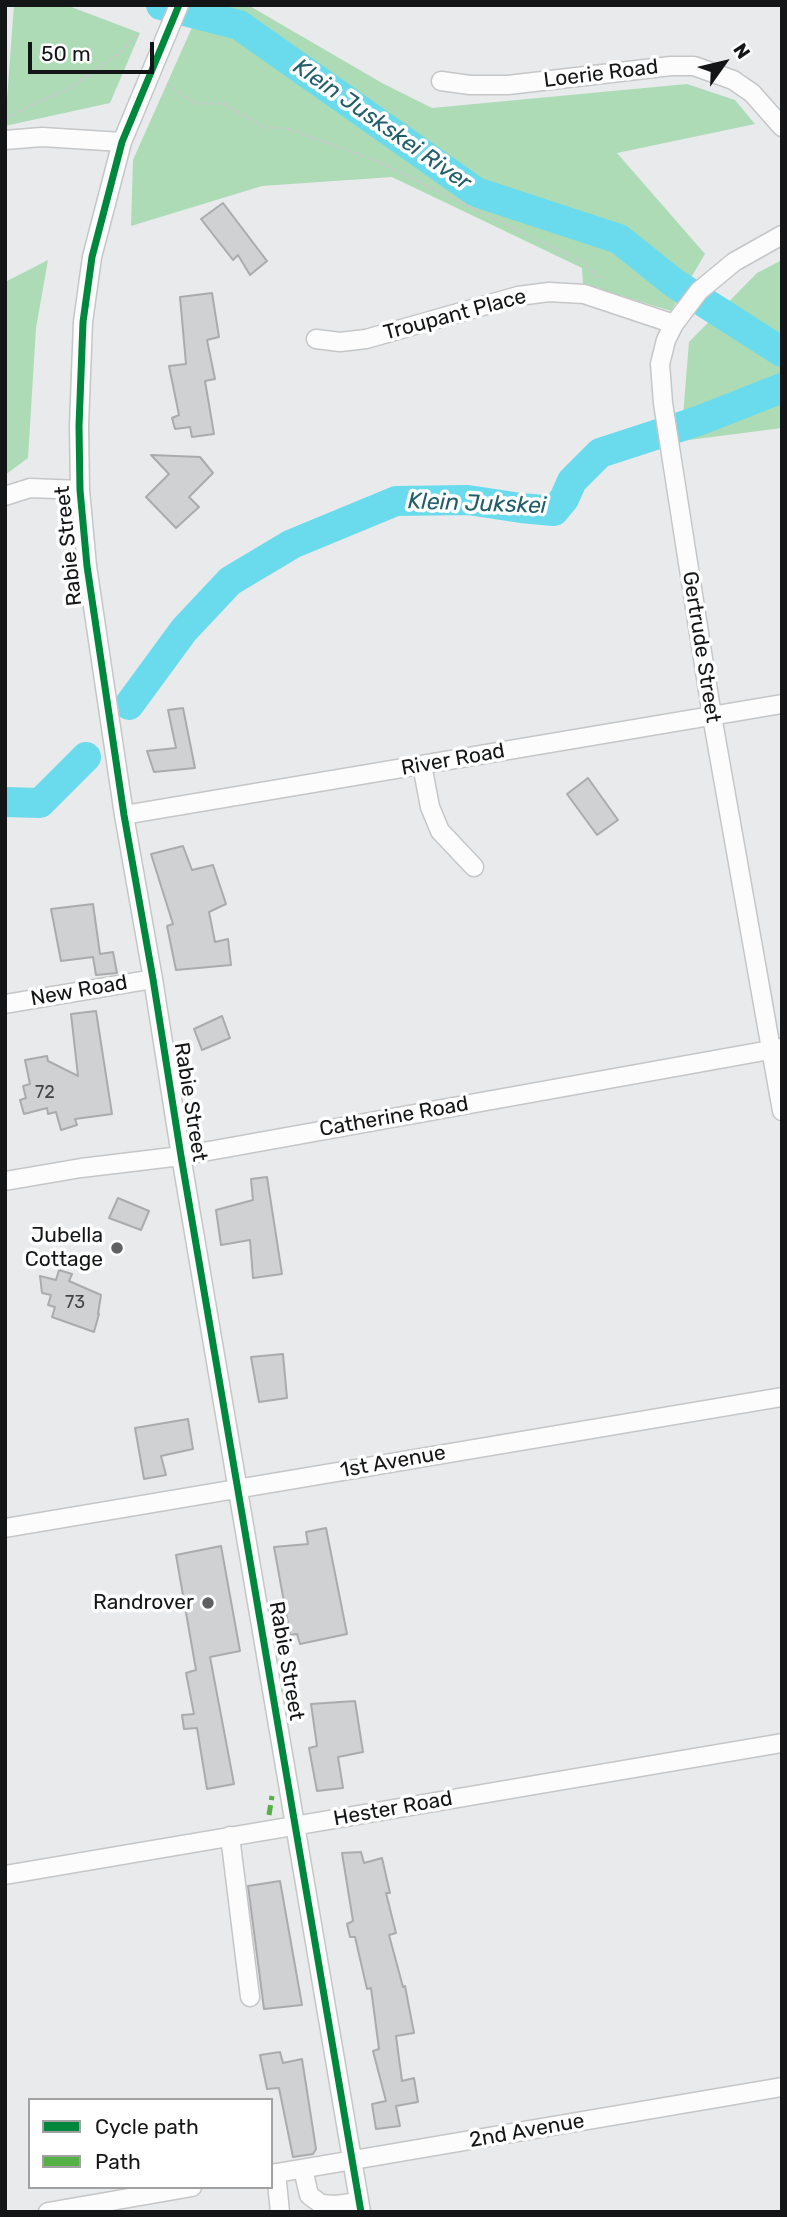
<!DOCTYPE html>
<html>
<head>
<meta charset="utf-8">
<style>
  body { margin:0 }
  #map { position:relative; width:787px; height:2217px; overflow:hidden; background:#e9eaec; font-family:Rubik,sans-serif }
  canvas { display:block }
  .frame { position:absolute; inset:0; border:7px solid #141516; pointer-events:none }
  .legend { position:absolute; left:28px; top:2098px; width:245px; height:91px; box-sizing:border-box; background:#fff; border:2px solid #a1a1a2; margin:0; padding:9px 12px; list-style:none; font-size:21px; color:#141516 }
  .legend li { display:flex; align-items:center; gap:14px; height:35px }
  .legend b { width:35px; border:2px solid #a1a1a2 }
  .north { position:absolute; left:689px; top:28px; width:70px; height:70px; -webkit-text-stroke:5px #fff; paint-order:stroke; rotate:56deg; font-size:19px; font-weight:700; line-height:28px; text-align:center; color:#141516 }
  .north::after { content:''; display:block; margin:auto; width:24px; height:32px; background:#141516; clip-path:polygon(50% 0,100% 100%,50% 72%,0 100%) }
  .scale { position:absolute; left:28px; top:42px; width:126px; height:32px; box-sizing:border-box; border:4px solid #141516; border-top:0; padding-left:9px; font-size:21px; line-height:24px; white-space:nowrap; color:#141516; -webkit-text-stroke:5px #fff; paint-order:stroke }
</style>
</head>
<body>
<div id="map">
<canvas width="787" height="2217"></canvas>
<div class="frame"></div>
<ul class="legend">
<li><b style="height:9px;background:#00873e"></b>Cycle path</li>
<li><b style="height:9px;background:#55b145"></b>Path</li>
</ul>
<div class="north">N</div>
<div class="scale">50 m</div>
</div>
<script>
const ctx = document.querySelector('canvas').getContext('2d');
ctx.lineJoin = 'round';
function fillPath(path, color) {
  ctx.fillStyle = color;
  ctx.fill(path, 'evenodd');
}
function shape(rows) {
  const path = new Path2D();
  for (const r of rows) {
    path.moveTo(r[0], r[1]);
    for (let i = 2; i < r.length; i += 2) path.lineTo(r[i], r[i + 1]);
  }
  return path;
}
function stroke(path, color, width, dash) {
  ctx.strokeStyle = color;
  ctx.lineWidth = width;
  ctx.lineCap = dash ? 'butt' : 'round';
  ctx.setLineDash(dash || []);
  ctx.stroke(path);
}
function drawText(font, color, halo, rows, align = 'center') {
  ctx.font = font + ' Rubik,sans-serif';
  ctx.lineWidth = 7;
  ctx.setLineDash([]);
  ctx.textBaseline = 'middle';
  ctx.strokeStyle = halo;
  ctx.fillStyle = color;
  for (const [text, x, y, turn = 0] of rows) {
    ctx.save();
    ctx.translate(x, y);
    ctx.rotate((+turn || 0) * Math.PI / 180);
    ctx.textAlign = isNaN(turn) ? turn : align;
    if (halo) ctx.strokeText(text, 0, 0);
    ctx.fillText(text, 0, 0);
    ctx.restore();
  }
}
const green = shape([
  [14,5,66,5,140,33,110,103,5,126],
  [202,5,248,5,382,83,432,108,687,84,735,100,755,124,617,153,705,254,671,311,583,284,582,268,392,177,262,186,131,226,133,160],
  [48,260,36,328,28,458,5,475,5,282],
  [782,260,782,428,681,441,689,342,757,273]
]);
const river = shape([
  [161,5,239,25,476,192,619,239,674,283,782,352],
  [129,705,184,630,230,581,292,544,396,501,468,500,521,508,554,511,564,499,572,481,600,453,698,421,782,388],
  [5,802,40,803,86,757]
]);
const building = shape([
  [223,203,267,261,250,275,238,255,233,260,201,219,223,203],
  [212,293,219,337,207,340,215,379,205,381,214,434,192,437,190,427,175,429,172,418,179,415,169,366,186,364,180,297,212,293],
  [151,455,200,457,213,473,189,497,199,507,176,528,146,497,169,474,151,455],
  [183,708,195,768,154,772,147,751,176,748,168,710,183,708],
  [588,778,618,820,597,835,567,794,588,778],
  [183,846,192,870,213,865,226,904,209,912,215,942,228,939,231,965,176,970,167,926,173,924,151,854,183,846],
  [93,904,100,954,113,952,117,973,96,975,93,957,61,961,51,909,93,904],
  [96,1011,112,1114,75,1119,77,1125,61,1130,56,1112,48,1114,47,1108,24,1114,20,1100,26,1098,23,1086,30,1084,25,1060,47,1056,48,1061,78,1076,71,1014,96,1011],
  [222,1016,230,1038,202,1050,194,1029,222,1016],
  [267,1177,282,1274,253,1278,250,1240,221,1245,216,1210,253,1200,251,1179,267,1177],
  [118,1198,149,1211,141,1230,109,1218,118,1198],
  [59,1270,72,1274,69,1281,101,1295,98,1314,99,1314,94,1332,52,1317,55,1307,48,1305,51,1295,42,1293,40,1276,56,1280,59,1270],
  [283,1354,287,1398,259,1402,251,1357,283,1354],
  [188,1419,193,1449,161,1456,166,1475,144,1479,135,1428,188,1419],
  [326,1528,347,1634,300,1644,297,1634,290,1635,274,1547,308,1544,306,1532,326,1528],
  [221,1546,240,1651,210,1657,234,1784,207,1789,197,1728,184,1729,182,1715,194,1714,186,1673,196,1670,176,1555,221,1546],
  [355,1701,363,1752,338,1757,343,1788,317,1791,309,1748,317,1746,311,1704,355,1701],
  [361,1852,364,1863,382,1858,390,1893,386,1893,396,1933,389,1935,403,1987,405,1986,414,2033,396,2036,402,2081,414,2078,418,2102,396,2106,400,2126,376,2129,372,2104,386,2101,373,2051,379,2049,371,1988,367,1989,355,1937,350,1937,347,1924,353,1921,342,1853,361,1852],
  [280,1881,302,2005,264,2009,248,1886,280,1881],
  [280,2052,283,2063,302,2059,316,2149,313,2154,293,2157,279,2088,267,2089,260,2055,280,2052]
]);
const path = shape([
  [167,84,195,103,225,104,265,127,289,129,377,161,583,262,601,281],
  [6,119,31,105,69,89,119,54,140,33]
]);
const minor = shape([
  [179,5,122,142,92,257,83,322,79,426,80,490,87,566,124,815,153,979,181,1156,361,2212],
  [441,81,470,85,508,85,671,66,694,66,733,80,752,93,782,127],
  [5,140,42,137,122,142],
  [782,235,734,262,699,291,674,324,666,340,660,364,663,403,712,716,782,1111],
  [316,339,340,342,366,339,518,296,549,292,584,294,674,324],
  [5,496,30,488,80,490],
  [422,765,430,807,440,831,474,867],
  [124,815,782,704],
  [5,1004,153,979],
  [5,1181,81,1168,181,1156,781,1048],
  [5,1528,782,1397],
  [230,1836,250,1997],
  [5,1875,782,1743],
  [303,2169,309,2195,321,2204,336,2205,359,2202],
  [276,2173,280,2212],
  [271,2174,782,2087],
  [48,2212,192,2187]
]);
const quiet = shape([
  [269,1815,272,1796]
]);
const cycleway = shape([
  [179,5,122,142,92,257,83,322,79,426,80,490,87,566,124,815,153,979,181,1156,361,2212]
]);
const markers = [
  [117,1248,7,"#5f6061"],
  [208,1603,7,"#5f6061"]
];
const numberNames = [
  ["72",45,1093],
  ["73",75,1303]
];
const streetNames = [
  ["Loerie Road",601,74,-7],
  ["Troupant Place",455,315,-15],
  ["Rabie Street",69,546,-96],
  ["Gertrude Street",701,647,81],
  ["River Road",453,760,-10],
  ["New Road",79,991,-10],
  ["Rabie Street",190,1102,81],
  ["Catherine Road",394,1117,-10],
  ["1st Avenue",393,1462,-10],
  ["Rabie Street",286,1661,80],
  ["Hester Road",393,1809,-10],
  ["2nd Avenue",527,2131,-10]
];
const poiNames = [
  ["Jubella",103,1236],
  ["Cottage",103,1260],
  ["Randrover",194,1603]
];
const waterNames = [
  ["Klein Juskskei River",382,125,35],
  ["Klein Jukskei",477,504,2]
];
fillPath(green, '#acdbb6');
stroke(river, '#6adbed', 30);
fillPath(building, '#d0d1d2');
stroke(building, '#ababad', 2);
stroke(minor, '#c5c6c7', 21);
stroke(path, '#c8c9ca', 2.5, [3.5, 3.5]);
stroke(minor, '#fcfcfc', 18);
stroke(quiet, '#55b145', 5, [10, 5]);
stroke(cycleway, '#00873e', 7);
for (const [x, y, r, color] of markers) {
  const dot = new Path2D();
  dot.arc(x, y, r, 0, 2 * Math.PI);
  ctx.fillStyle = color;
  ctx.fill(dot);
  stroke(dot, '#fff', 2.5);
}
drawText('18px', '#434445', null, numberNames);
drawText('21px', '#141516', '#fff', streetNames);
drawText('21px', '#141516', '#fff', poiNames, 'right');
drawText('italic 23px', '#215e69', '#fff', waterNames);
</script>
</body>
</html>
